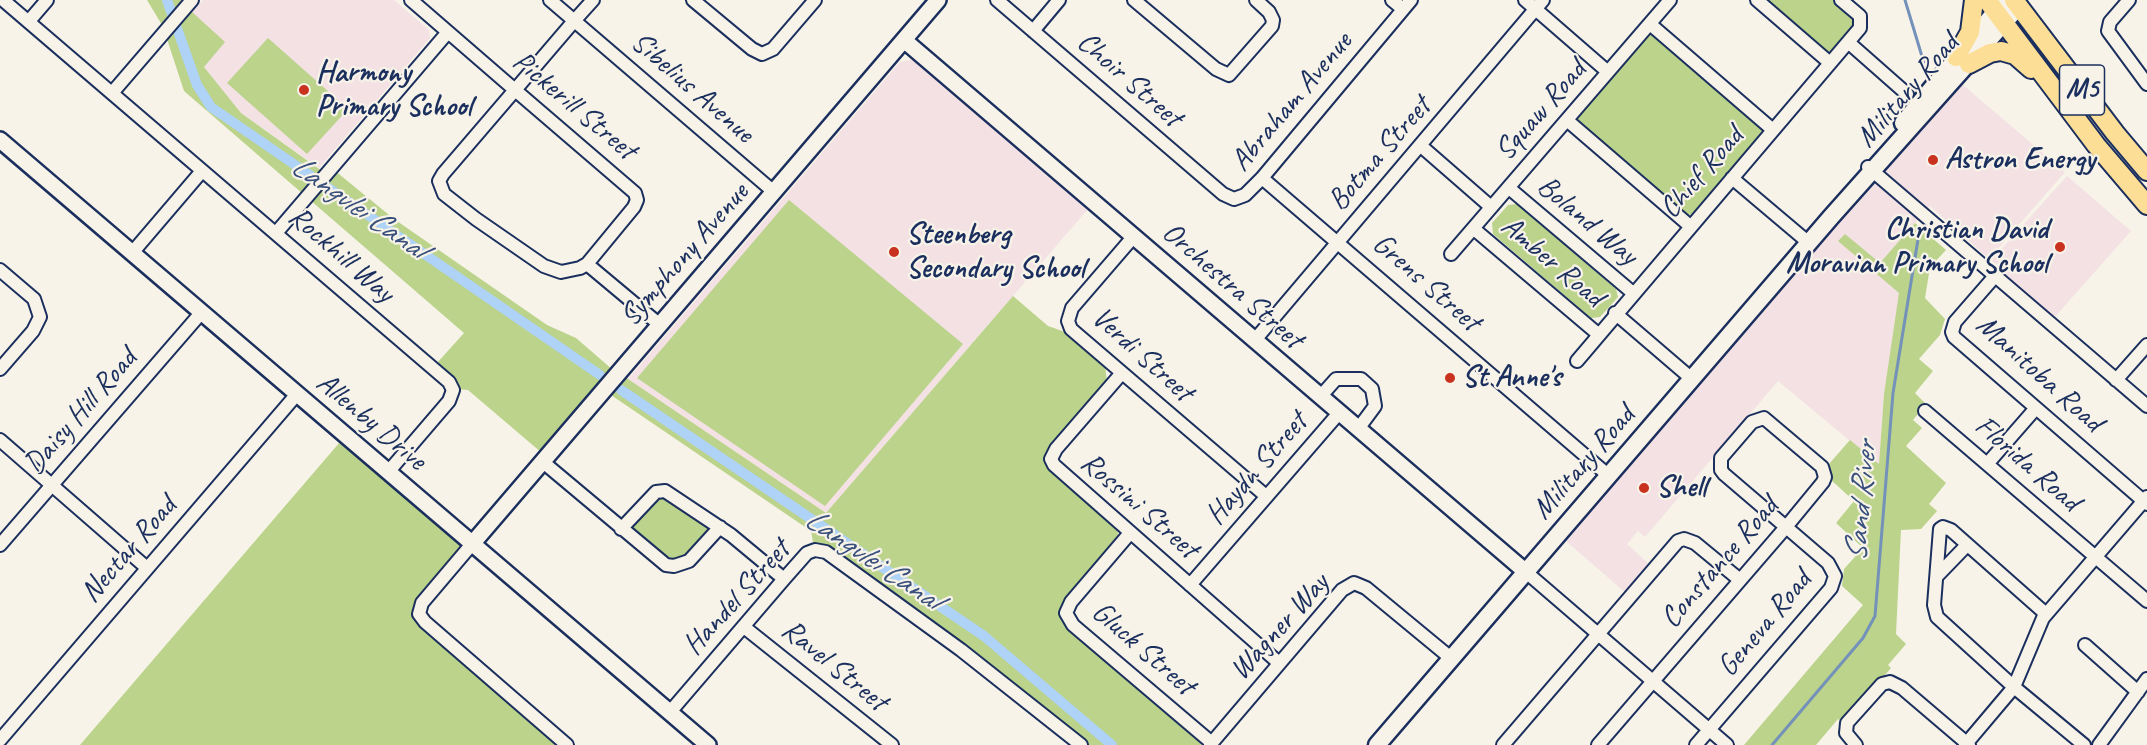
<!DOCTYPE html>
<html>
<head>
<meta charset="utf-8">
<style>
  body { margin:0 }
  canvas { display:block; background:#f7f3e8 }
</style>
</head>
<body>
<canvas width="2147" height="745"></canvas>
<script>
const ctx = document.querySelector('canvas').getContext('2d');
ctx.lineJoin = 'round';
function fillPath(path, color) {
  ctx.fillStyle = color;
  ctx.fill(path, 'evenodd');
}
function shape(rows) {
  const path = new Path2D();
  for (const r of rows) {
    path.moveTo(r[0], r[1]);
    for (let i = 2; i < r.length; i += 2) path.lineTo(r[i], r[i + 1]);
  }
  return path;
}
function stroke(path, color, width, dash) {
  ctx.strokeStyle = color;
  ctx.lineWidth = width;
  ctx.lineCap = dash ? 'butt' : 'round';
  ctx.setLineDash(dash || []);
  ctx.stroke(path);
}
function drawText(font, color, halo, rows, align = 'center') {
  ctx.font = font + ' Caveat,sans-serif';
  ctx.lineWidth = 4.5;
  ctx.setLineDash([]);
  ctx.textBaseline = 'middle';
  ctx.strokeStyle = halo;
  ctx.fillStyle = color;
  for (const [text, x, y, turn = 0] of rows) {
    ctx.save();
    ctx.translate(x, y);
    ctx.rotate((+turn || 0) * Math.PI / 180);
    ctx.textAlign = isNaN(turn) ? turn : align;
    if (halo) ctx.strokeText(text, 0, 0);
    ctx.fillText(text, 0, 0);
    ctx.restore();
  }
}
const built = shape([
  [203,0,394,0,429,30,430,38,319,168,241,113,203,66,185,20],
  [914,59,1088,209,826,513,628,379,900,62],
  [1956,79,2065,172,1989,259,1930,206,1880,264,1845,234,1839,241,1900,293,1884,394,1879,465,1778,381,1645,537,1638,531,1627,544,1651,566,1627,594,1559,535],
  [2067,176,2131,231,2053,319,1989,263]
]);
const green = shape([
  [147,0,181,0,182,2,162,25],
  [1762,0,1834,0,1852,15,1854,27,1834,50,1827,52,1820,49],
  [192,12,225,42,204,67,241,113,322,171,303,194,184,91,167,39],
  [1651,34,1657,35,1763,129,1761,136,1694,214,1688,215,1681,213,1580,126,1577,120,1578,114,1644,37],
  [268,38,348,109,307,154,227,83],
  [334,170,394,219,547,325,576,338,613,370,542,453,468,390,458,389,452,378,437,363,464,333,310,200],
  [789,200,963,344,825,506,637,378],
  [1517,204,1616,289,1618,297,1600,317,1591,318,1493,234,1492,223,1508,205],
  [1915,223,1946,250,1930,267,1925,298,1945,319,1940,335,1919,359,1933,371,1915,393,1926,404,1913,420,1922,428,1906,446,1946,483,1929,504,1937,511,1921,529,1901,530,1896,634,1906,644,1888,665,1891,668,1843,723,1838,719,1816,745,1744,745,1863,605,1842,586,1844,569,1863,548,1836,523,1854,501,1830,479,1829,464,1850,440,1879,464,1884,394,1899,293,1838,241,1845,234,1880,263],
  [1013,296,1048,326,1068,333,1105,365,1107,382,1048,450,1045,460,1050,470,1115,526,1118,533,1117,542,1063,614,1199,738,1201,745,1085,745,814,547,811,531,611,395,626,377,628,379,826,513],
  [346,435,472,544,419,614,567,745,80,745],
  [662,495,709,528,690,557,670,563,632,530,634,524]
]);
const stream = shape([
  [1905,0,1927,73],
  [1772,745,1863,638,1875,616,1893,393,1920,227]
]);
const canal = shape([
  [167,0,197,85,211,107,600,375],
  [621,390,984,636,1112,745]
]);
const minor = shape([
  [3,0,449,382,453,390,449,401,389,471],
  [411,0,448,32,515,90,635,193,637,200,634,207,587,264,580,268,561,272,544,266,476,219,444,194,439,181,443,174,515,90,574,21,593,0],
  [550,0,774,192],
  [693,0,752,49,762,54,773,49,815,0],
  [997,0,1223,194,1234,199,1245,195,1262,178,1411,0],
  [1134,0,1216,69,1229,75,1272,26,1273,20,1269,12,1256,0],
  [1392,0,1403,9],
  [1525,0,1608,72],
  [1757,0,1830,63],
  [2129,0,2110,22,2108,31,2147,84],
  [29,21,47,0],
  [1650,24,1773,130],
  [1033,31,1059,0],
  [1848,42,1907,94],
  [112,93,192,0],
  [1568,121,1690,226],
  [1421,146,1491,207],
  [1868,167,2147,406],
  [1262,178,1609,476],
  [1732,178,1809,243],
  [1509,188,1633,293],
  [1474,229,1598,334],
  [276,233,448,32],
  [1134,236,1072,308,1068,321,1071,329,1266,496],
  [132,253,202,171],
  [1451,254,1670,0],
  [587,264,660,325],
  [0,270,34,299,40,317,33,331,0,369],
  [1995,276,1955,322,1952,332,1954,337,2147,504],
  [1615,313,1692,379],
  [1254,341,1543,0],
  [1577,361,1860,28,1860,16,1841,0],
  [1121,374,1056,449,1051,459,1054,465,1279,663],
  [2116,380,2147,345],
  [1320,397,1336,379,1361,379,1372,389,1375,406,1358,429],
  [1925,411,2147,601],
  [0,440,147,568],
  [543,462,666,565,674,566,689,561,720,527],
  [1988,463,2036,408],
  [621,529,656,492,665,491,731,535,784,579],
  [1130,533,1071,602,1066,613,1073,625,1212,743],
  [472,544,422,603,419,614,425,622,567,745],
  [0,545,201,313],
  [1526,572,1727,745],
  [1937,576,1967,545],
  [1190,585,1339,413],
  [2046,614,1951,530,1943,527,1940,529,1934,605,1937,617,2014,687,2084,745],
  [744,627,892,745],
  [2085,645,2138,692],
  [670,712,784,579,807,553,815,550,826,552,961,650,1081,745],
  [0,740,297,394],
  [1210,745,1342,590,1354,583,1366,588,1452,659],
  [1503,745,1678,541,1684,539,1695,543,1740,580],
  [1598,745,1786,527,1823,482,1825,477,1822,467,1764,418,1752,422,1721,458,1721,470,1724,474,1786,527,1828,563,1835,576,1831,588,1696,745],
  [1856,745,1846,733,1847,723,1882,684,1890,682,1902,688,1969,745],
  [1965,745,2014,687,2043,618,2147,497],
  [2099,745,2147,679]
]);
const tertiary = shape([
  [904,40,1526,572],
  [0,140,708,745],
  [472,544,938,0]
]);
const secondary = shape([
  [1903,123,2005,0],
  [1377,745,1831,217,2019,6]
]);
const primary = shape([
  [1987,0,2096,145,2147,205],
  [2014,0,2115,133,2147,171],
  [1956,57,1970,32,1974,0],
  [1969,64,1990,53,2001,51,2015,55,2031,69]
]);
const markers = [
  [304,90,6,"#c8321e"],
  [1933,160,6,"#c8321e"],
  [2060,247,6,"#c8321e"],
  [894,252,6,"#c8321e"],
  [1450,378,6,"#c8321e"],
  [1644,488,6,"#c8321e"]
];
const shields = [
  [2082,90,45]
];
const shieldNames = [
  ["M5",2082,90]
];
const poiNames = [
  ["Harmony",316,73],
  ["Primary School",316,107],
  ["Astron Energy",1945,160],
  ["Christian David",2048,230,"right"],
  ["Moravian Primary School",2048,264,"right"],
  ["Steenberg",906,235],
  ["Secondary School",906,269],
  ["St Anne's",1462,378],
  ["Shell",1656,488]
];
const streetNames = [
  ["Choir Street",1129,80,41],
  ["Sibelius Avenue",692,88,41],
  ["Military Road",1908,91,-49],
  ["Abraham Avenue",1292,102,-50],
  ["Pickerill Street",574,106,40],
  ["Squaw Road",1541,111,-49],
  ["Botma Street",1380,154,-49],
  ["Chief Road",1702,173,-49],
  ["Boland Way",1587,221,40],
  ["Rockhill Way",341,255,41],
  ["Symphony Avenue",685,255,-49],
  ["Amber Road",1552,262,40],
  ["Grens Street",1426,283,41],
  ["Orchestra Street",1232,286,41],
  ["Verdi Street",1142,355,42],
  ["Manitoba Road",2039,374,42],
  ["Daisy Hill Road",81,412,-49],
  ["Allenby Drive",371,422,40],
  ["Military Road",1584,463,-49],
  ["Florida Road",2027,464,41],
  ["Haydn Street",1257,469,-49],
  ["Rossini Street",1139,506,41],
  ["Nectar Road",129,550,-49],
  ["Constance Road",1720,563,-49],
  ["Handel Street",737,598,-48],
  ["Geneva Road",1765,624,-50],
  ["Wagner Way",1280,627,-48],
  ["Gluck Street",1143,649,41],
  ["Ravel Street",834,666,39]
];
const waterNames = [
  ["Langvlei Canal",358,208,35],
  ["Sand River",1862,502,-85],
  ["Langvlei Canal",872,560,34]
];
fillPath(built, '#f3e1e4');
fillPath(green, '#bbd38a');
stroke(stream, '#7491ba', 3);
stroke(canal, '#afd2f7', 10);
stroke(minor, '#1b2f5e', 16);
stroke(tertiary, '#1b2f5e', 20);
stroke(secondary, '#1b2f5e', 21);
stroke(primary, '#1b2f5e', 22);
stroke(minor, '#f7f3e8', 12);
stroke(tertiary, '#f7f3e8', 15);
stroke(secondary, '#f7f3e8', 16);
stroke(primary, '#fdde96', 18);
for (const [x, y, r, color] of markers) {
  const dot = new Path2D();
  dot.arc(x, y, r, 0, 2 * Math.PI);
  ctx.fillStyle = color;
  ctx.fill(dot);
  stroke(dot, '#f7f3e8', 2);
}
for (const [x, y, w] of shields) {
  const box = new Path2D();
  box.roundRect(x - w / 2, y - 25, w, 50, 4.5);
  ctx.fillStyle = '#f7f3e8';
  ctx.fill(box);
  stroke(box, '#1b2f5e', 1.5);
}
drawText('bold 28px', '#1b2f5e', null, shieldNames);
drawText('bold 30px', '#1b2f5e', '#f7f3e8', poiNames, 'left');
drawText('30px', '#1b2f5e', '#f7f3e8', streetNames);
drawText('italic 32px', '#39507d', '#f7f3e8', waterNames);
</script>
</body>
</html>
